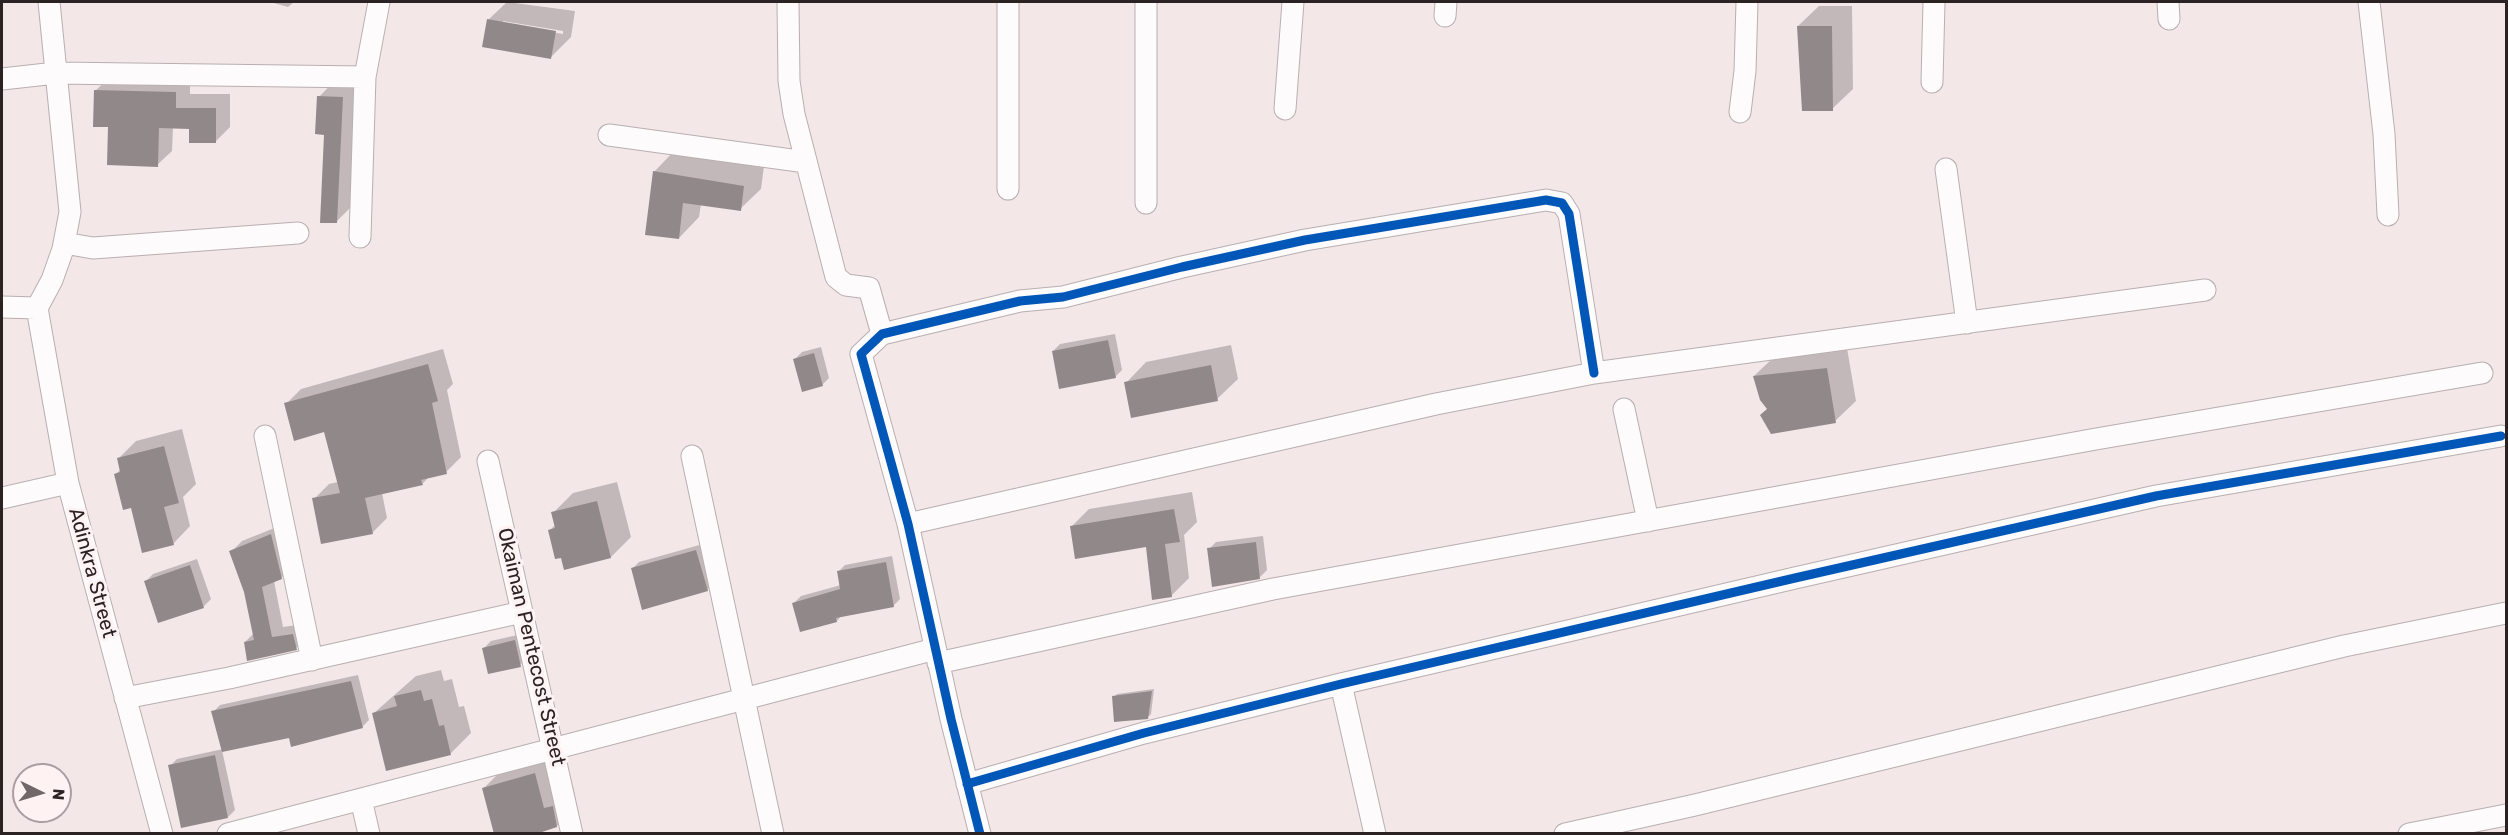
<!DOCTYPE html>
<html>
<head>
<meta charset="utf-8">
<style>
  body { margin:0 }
  #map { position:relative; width:2508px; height:835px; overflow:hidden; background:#f3e7e8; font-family:Rubik,sans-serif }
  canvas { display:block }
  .frame { position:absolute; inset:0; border:3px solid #2a2223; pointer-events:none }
  .north { position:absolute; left:12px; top:763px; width:60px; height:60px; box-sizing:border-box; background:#fff2f3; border:2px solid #aa9fa0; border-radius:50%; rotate:95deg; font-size:16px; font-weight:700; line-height:24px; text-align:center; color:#2a2223 }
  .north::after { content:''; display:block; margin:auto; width:21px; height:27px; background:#706768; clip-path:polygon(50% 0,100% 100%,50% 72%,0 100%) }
</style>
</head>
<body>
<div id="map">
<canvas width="2508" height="835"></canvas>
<div class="frame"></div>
<div class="north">N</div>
</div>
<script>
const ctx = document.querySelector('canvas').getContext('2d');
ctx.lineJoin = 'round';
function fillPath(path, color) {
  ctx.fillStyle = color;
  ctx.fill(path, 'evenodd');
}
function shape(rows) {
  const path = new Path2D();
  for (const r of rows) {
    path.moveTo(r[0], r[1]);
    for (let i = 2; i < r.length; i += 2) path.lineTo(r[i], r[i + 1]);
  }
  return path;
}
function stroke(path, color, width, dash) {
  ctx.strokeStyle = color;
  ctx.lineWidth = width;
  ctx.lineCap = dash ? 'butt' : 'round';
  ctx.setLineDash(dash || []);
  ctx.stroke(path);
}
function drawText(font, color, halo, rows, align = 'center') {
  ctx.font = font + ' Rubik,sans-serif';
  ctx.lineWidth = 6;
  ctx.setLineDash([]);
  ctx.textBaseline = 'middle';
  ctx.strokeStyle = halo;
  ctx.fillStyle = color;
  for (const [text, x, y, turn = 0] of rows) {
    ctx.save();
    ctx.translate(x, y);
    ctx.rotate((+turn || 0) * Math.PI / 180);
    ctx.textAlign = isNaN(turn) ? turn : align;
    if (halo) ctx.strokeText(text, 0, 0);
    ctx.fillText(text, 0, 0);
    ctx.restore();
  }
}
const shadow = shape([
  [270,2,294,2,288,7],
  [507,2,575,11,571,37,551,57,488,20],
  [503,21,563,31,563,34,503,24],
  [1819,6,1852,6,1853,89,1832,109,1798,26],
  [339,76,362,77,356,202,336,222,326,133,319,97],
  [110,77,190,78,190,94,230,94,230,127,216,141,190,128,173,127,172,151,157,165,110,126,95,91],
  [674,151,764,166,761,189,740,209,701,204,699,217,679,238,654,172],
  [1115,334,1122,370,1115,377,1053,351,1060,344],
  [1231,345,1238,379,1217,399,1126,383,1146,362],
  [821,347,829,378,822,385,795,359,802,352],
  [1847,348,1856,401,1835,421,1754,376,1775,356],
  [443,349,453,384,447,390,461,457,446,472,429,477,422,484,382,493,387,518,372,533,314,499,329,484,338,482,325,430,286,404,301,389],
  [182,429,196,484,183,497,190,526,173,544,132,506,116,474,121,469,118,459,136,441],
  [617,482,631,537,611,557,562,557,550,530,556,524,553,513,573,493],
  [1192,492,1197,522,1184,535,1189,578,1171,596,1147,546,1071,527,1089,509],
  [282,525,292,567,281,578,274,581,283,627,304,624,307,638,296,648,245,642,254,633,246,591,231,552,242,541],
  [1263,536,1267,570,1260,577,1209,549,1216,542],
  [703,544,714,583,707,590,632,569,639,562],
  [892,556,900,599,893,606,842,615,837,621,801,631,794,603,801,596,841,585,838,572,845,565],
  [197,559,211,599,204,606,159,622,146,581,153,574],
  [522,634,527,658,520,665,484,648,491,641],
  [441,670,444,681,452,679,459,707,464,706,471,733,450,754,374,713,416,676],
  [358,675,369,720,362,727,290,736,222,750,235,810,228,817,170,766,177,759,223,749,213,712,220,705],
  [1154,689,1151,714,1148,717,1114,697,1117,694],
  [555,754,564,789,573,786,577,806,557,826,484,788,504,768]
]);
const building = shape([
  [487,19,556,31,551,59,482,47],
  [1797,26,1832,26,1833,111,1802,111],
  [94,90,176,92,176,108,216,108,216,143,189,143,189,129,159,128,158,167,107,165,108,127,93,127],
  [317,96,343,97,337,223,320,223,324,135,315,134],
  [653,171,744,186,741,211,683,203,679,239,645,235],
  [1108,340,1116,378,1059,389,1052,351],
  [814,353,823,386,802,392,793,359],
  [428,364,438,401,432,403,447,474,421,480,423,485,365,498,373,534,321,544,312,498,340,493,324,432,294,441,284,403],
  [1211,365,1218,401,1131,418,1124,382],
  [1827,368,1836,423,1771,434,1760,415,1767,409,1760,400,1753,376],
  [164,446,179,503,164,507,174,545,142,553,131,508,123,510,114,474,120,472,117,458],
  [597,501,611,558,564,570,561,558,555,559,548,530,555,528,551,512],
  [1174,509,1180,542,1165,544,1172,597,1152,600,1146,547,1075,559,1070,526],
  [271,534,282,579,262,587,272,637,293,634,297,650,247,661,244,642,254,640,244,592,229,551],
  [1256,542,1260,579,1212,587,1207,548],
  [696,550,708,591,642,610,631,568],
  [886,562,894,607,836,618,837,622,800,632,792,603,840,589,837,571],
  [190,565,204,608,158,623,144,581],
  [515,640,521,667,488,674,482,648],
  [351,681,363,728,291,747,289,738,222,752,211,711],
  [421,690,424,701,432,699,439,726,444,725,451,755,386,771,372,713,397,706,394,696],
  [1152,691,1148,719,1114,722,1112,696],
  [215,755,228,818,181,828,168,765],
  [535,773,544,808,553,806,557,827,536,834,494,834,482,788]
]);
const minor = shape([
  [788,2,789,81,794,114,836,277,846,285,869,288,882,334],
  [1008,2,1008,189],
  [1146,2,1146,203],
  [2168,2,2169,19],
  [2369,2,2384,134,2388,215],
  [1445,16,1446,2],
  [2,79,56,73,365,77],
  [1932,82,1934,2],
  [1285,109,1293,2],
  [1740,112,1745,71,1747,2],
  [609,135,806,162],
  [1946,169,1967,323],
  [360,237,365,77,379,2],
  [64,243,93,248,298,233],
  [2,307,37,308],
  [37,308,68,483,162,834],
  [37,308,52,280,63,249,70,212,49,2],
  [1624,409,1648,521],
  [265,436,312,660],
  [692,456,773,834],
  [488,461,572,834],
  [2,498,68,483],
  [908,524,1436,404,1594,373,2205,290],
  [938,663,1273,589,2096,439,2482,373],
  [1341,684,1375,834],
  [125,698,229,678,522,612],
  [967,784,1144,733,1341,684,1795,578,2156,496,2501,436],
  [361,799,369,834],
  [228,834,935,649],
  [980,834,951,719,908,524,861,354,882,334,1020,301,1063,297,1182,267,1305,240,1546,200,1562,203,1569,214,1594,373],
  [1565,834,1695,805,2344,646,2506,613],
  [2409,834,2506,815]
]);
const cycleway = shape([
  [967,784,1144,733,1341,684,1795,578,2156,496,2501,436],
  [980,834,951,719,908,524,861,354,882,334,1020,301,1063,297,1182,267,1305,240,1546,200,1562,203,1569,214,1594,373]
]);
const streetNames = [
  ["Adinkra Street",92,573,75],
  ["Okaiman Pentecost Street",531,647,77]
];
fillPath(shadow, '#0003');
fillPath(building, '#918889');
stroke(minor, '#b9afb0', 23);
stroke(minor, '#fdfbfc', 21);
stroke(cycleway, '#0057b8', 9);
drawText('20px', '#2a2223', '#fff2f3', streetNames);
</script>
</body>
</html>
